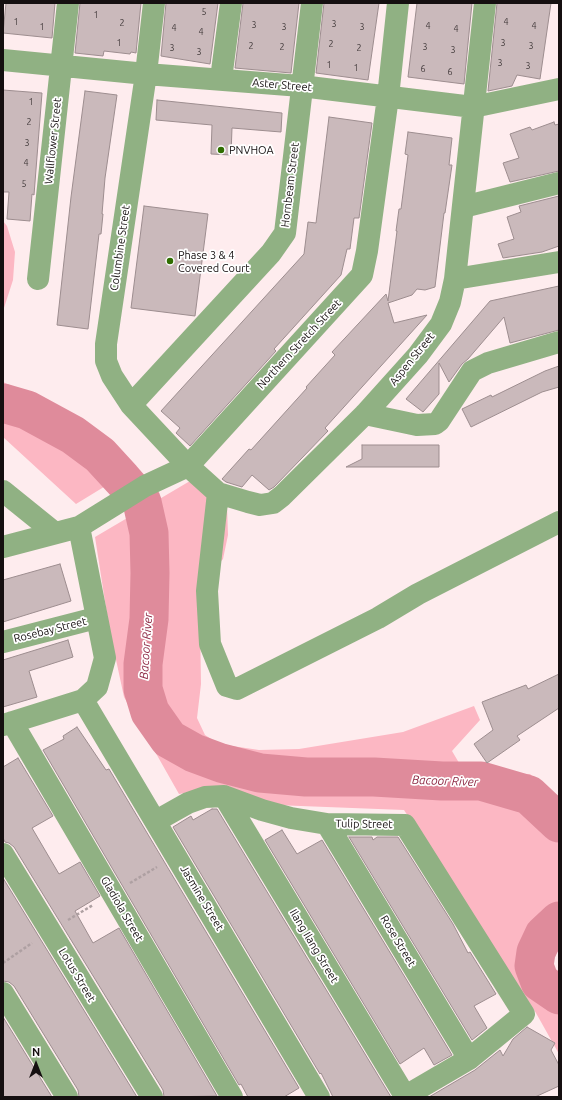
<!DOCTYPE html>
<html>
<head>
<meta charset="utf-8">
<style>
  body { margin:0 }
  #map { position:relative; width:562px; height:1100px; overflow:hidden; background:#feecee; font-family:Ubuntu,sans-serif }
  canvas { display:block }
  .frame { position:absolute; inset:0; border:4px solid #150f10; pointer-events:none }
  .north { position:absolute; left:16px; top:1044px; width:40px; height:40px; -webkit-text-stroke:3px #fff; paint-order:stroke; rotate:0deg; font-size:11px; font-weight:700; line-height:16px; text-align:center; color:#150f10 }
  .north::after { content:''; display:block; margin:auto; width:14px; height:18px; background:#150f10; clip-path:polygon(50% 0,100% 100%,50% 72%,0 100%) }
</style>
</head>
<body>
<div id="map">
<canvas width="562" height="1100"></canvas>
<div class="frame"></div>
<div class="north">N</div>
</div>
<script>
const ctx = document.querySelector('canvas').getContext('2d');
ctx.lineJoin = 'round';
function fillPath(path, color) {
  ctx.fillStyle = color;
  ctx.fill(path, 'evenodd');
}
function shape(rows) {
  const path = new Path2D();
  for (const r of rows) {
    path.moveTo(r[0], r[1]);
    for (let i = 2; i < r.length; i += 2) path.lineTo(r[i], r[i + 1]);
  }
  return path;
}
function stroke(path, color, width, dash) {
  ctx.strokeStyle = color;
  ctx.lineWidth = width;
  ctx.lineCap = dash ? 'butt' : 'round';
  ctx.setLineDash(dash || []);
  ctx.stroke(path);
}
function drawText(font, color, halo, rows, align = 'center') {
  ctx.font = font + ' Ubuntu,sans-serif';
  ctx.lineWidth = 3.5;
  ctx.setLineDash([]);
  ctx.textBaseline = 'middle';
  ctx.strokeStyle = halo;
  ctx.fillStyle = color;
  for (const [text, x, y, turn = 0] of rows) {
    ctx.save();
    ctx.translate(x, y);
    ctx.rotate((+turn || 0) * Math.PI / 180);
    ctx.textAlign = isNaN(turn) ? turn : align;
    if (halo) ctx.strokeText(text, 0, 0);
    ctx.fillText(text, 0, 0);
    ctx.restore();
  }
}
const green = shape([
  [3,221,7,226,15,252,13,280,3,311],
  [3,382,47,401,87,433,130,471,76,504,3,437],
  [190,481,227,506,228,535,223,559,201,584,200,621,201,684,197,718,205,735,219,744,259,750,299,749,403,732,474,706,480,720,452,751,465,773,530,774,559,799,559,950,555,955,552,969,559,975,559,1054,536,1013,404,810,275,805,209,789,179,794,124,697,109,627,95,537]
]);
const river = shape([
  [3,403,27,410,73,435,100,455,122,479,142,502,149,533,150,573,149,619,143,664,143,689,150,712,169,739,194,753,221,763,260,773,306,777,374,777,442,781,481,781,529,795,559,823],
  [559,921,544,935,536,952,534,966,540,982,559,995]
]);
const building = shape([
  [6,3,55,3,52,38,3,33,6,3],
  [80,3,141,3,136,53,131,52,130,54,104,51,103,56,75,53,80,3],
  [166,3,218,3,210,64,161,56,166,3],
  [243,3,299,3,291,73,235,68,243,3],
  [324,3,379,3,368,80,316,73,324,3],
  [417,3,472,3,464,84,408,77,417,3],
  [497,3,551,3,540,79,517,75,512,86,488,91,497,3],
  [3,90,42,93,34,195,32,194,30,221,7,219,9,192,3,192,3,90],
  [85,91,117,95,105,178,102,214,103,214,101,234,99,234,88,329,57,325,71,197,85,91],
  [157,100,282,113,281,132,232,128,231,155,211,154,212,125,156,120,157,100],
  [329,117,372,123,359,218,354,218,350,249,347,249,341,275,274,349,276,351,190,446,176,433,180,428,161,411,304,254,308,222,316,223,329,117],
  [554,122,555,125,559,124,559,171,510,182,503,163,519,158,510,134,530,127,532,130,554,122],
  [408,132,452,138,449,165,452,165,445,213,444,213,435,287,425,290,417,289,412,295,388,303,394,323,427,315,325,428,328,431,274,487,269,490,252,475,242,487,226,482,222,479,249,449,251,450,307,388,306,387,335,355,332,352,386,294,388,301,397,231,396,231,399,209,401,209,408,155,405,154,408,132],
  [559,196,559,246,542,252,503,258,498,244,514,239,507,217,521,212,519,206,559,196],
  [144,206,208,214,195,316,131,308,144,206],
  [559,286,559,330,510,343,504,317,468,359,462,364,449,382,439,363,439,394,423,412,406,399,490,301,559,286],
  [559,366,559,387,542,392,471,427,462,409,491,395,492,397,545,371,559,366],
  [362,445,439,445,439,467,346,467,362,459,362,445],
  [60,564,71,601,3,622,3,580,60,564],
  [68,640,73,657,29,671,37,697,3,707,3,660,68,640],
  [559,674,559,708,517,736,520,740,487,763,474,744,493,730,482,702,526,685,528,689,559,674],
  [77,727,106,770,109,769,299,1088,284,1097,248,1097,241,1084,239,1085,43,750,64,739,63,736,77,727],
  [18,758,53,816,32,828,59,874,80,862,100,896,75,911,93,943,119,928,217,1096,164,1097,163,1090,14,847,9,843,5,842,3,838,3,767,18,758],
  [212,809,217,809,391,1097,333,1097,321,1073,320,1074,173,827,191,816,193,820,212,809],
  [282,830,297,854,322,840,452,1055,434,1065,424,1048,400,1064,265,840,282,830],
  [349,837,372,837,373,840,377,837,398,837,453,924,468,953,470,952,488,981,496,994,474,1006,487,1028,472,1040,349,837],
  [3,878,137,1097,79,1097,78,1090,14,986,9,982,3,981,3,878],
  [3,1017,52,1097,3,1097,3,1017],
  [527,1027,555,1043,551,1050,559,1065,559,1086,535,1097,429,1097,475,1070,500,1050,503,1056,513,1039,527,1027]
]);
const path = shape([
  [130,883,157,867],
  [68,920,93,905],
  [3,963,32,943]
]);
const minor = shape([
  [154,3,146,74,106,344,106,361,112,376,131,405,188,466,218,493,248,502,260,505,273,503,282,496,365,414,418,355,441,324,450,302,455,279,485,3],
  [3,60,146,74,301,86,473,107,559,89],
  [221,79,231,3],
  [463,207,559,183],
  [38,279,68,3],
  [455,279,559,262],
  [131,405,271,253,285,233,312,3],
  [365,414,417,425,435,424,439,421,472,371,488,363,559,342],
  [3,491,55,533],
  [218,493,207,591,210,644,227,686,237,689,378,618,418,594,559,522],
  [3,547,79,527,145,486,188,466,362,275,367,251,388,97,398,3],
  [3,642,96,618],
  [83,700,319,1097],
  [12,722,232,1097],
  [3,725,83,700,97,687,105,658,79,527],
  [224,796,405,1096],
  [156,821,188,803,205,797,224,796,262,810,291,818,327,824,405,825,524,1014,469,1059,404,1097],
  [327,824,469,1059],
  [3,854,152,1097],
  [3,993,67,1097]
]);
const markers = [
  [221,150,4,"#306e01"],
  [170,261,4,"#306e01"]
];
const numberNames = [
  ["5",204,12],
  ["1",96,15],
  ["1",16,22],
  ["4",506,22],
  ["2",122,23],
  ["3",334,24],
  ["3",254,25],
  ["4",428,26],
  ["4",534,26],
  ["1",42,27],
  ["3",284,27],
  ["3",362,27],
  ["4",174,28],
  ["4",456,29],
  ["4",201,32],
  ["1",119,43],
  ["3",503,43],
  ["2",331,44],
  ["2",251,46],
  ["3",531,46],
  ["2",282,47],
  ["3",425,47],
  ["3",172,48],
  ["2",359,48],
  ["3",453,50],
  ["3",199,52],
  ["3",500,63],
  ["1",329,65],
  ["3",528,66],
  ["1",356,68],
  ["6",423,69],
  ["6",450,72],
  ["1",31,102],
  ["2",29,122],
  ["3",27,143],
  ["4",26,163],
  ["5",24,184]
];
const streetNames = [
  ["Aster Street",282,85,5],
  ["Wallflower Street",53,141,-84],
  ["Hornbeam Street",290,185,-83],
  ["Columbine Street",120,248,-82],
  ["Northern Stretch Street",299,344,-47],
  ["Aspen Street",412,359,-51],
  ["Rosebay Street",50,630,-14],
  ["Tulip Street",364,824,1],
  ["Jasmine Street",202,898,59],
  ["Gladiola Street",122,909,60],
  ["Rose Street",398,941,59],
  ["Ilang Ilang Street",314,946,59],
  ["Lotus Street",77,975,59]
];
const poiNames = [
  ["PNVHOA",229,150],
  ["Phase 3 & 4",178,255],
  ["Covered Court",178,268]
];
const waterNames = [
  ["Bacoor River",146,646,-86],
  ["Bacoor River",445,781,2]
];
fillPath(green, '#fcb7c3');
stroke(river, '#df8b9b', 39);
fillPath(building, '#cab9bb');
stroke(building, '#9d8d8f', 1);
stroke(path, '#aea0a2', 2.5, [3, 2]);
stroke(minor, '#90b183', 22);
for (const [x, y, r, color] of markers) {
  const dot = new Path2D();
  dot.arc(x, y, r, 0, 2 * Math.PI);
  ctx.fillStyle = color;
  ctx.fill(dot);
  stroke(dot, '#fff', 1.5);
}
drawText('9px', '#423a3b', null, numberNames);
drawText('11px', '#150f10', '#fff', streetNames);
drawText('11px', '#150f10', '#fff', poiNames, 'left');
drawText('italic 12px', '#8e2b46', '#fff', waterNames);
</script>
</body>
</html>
